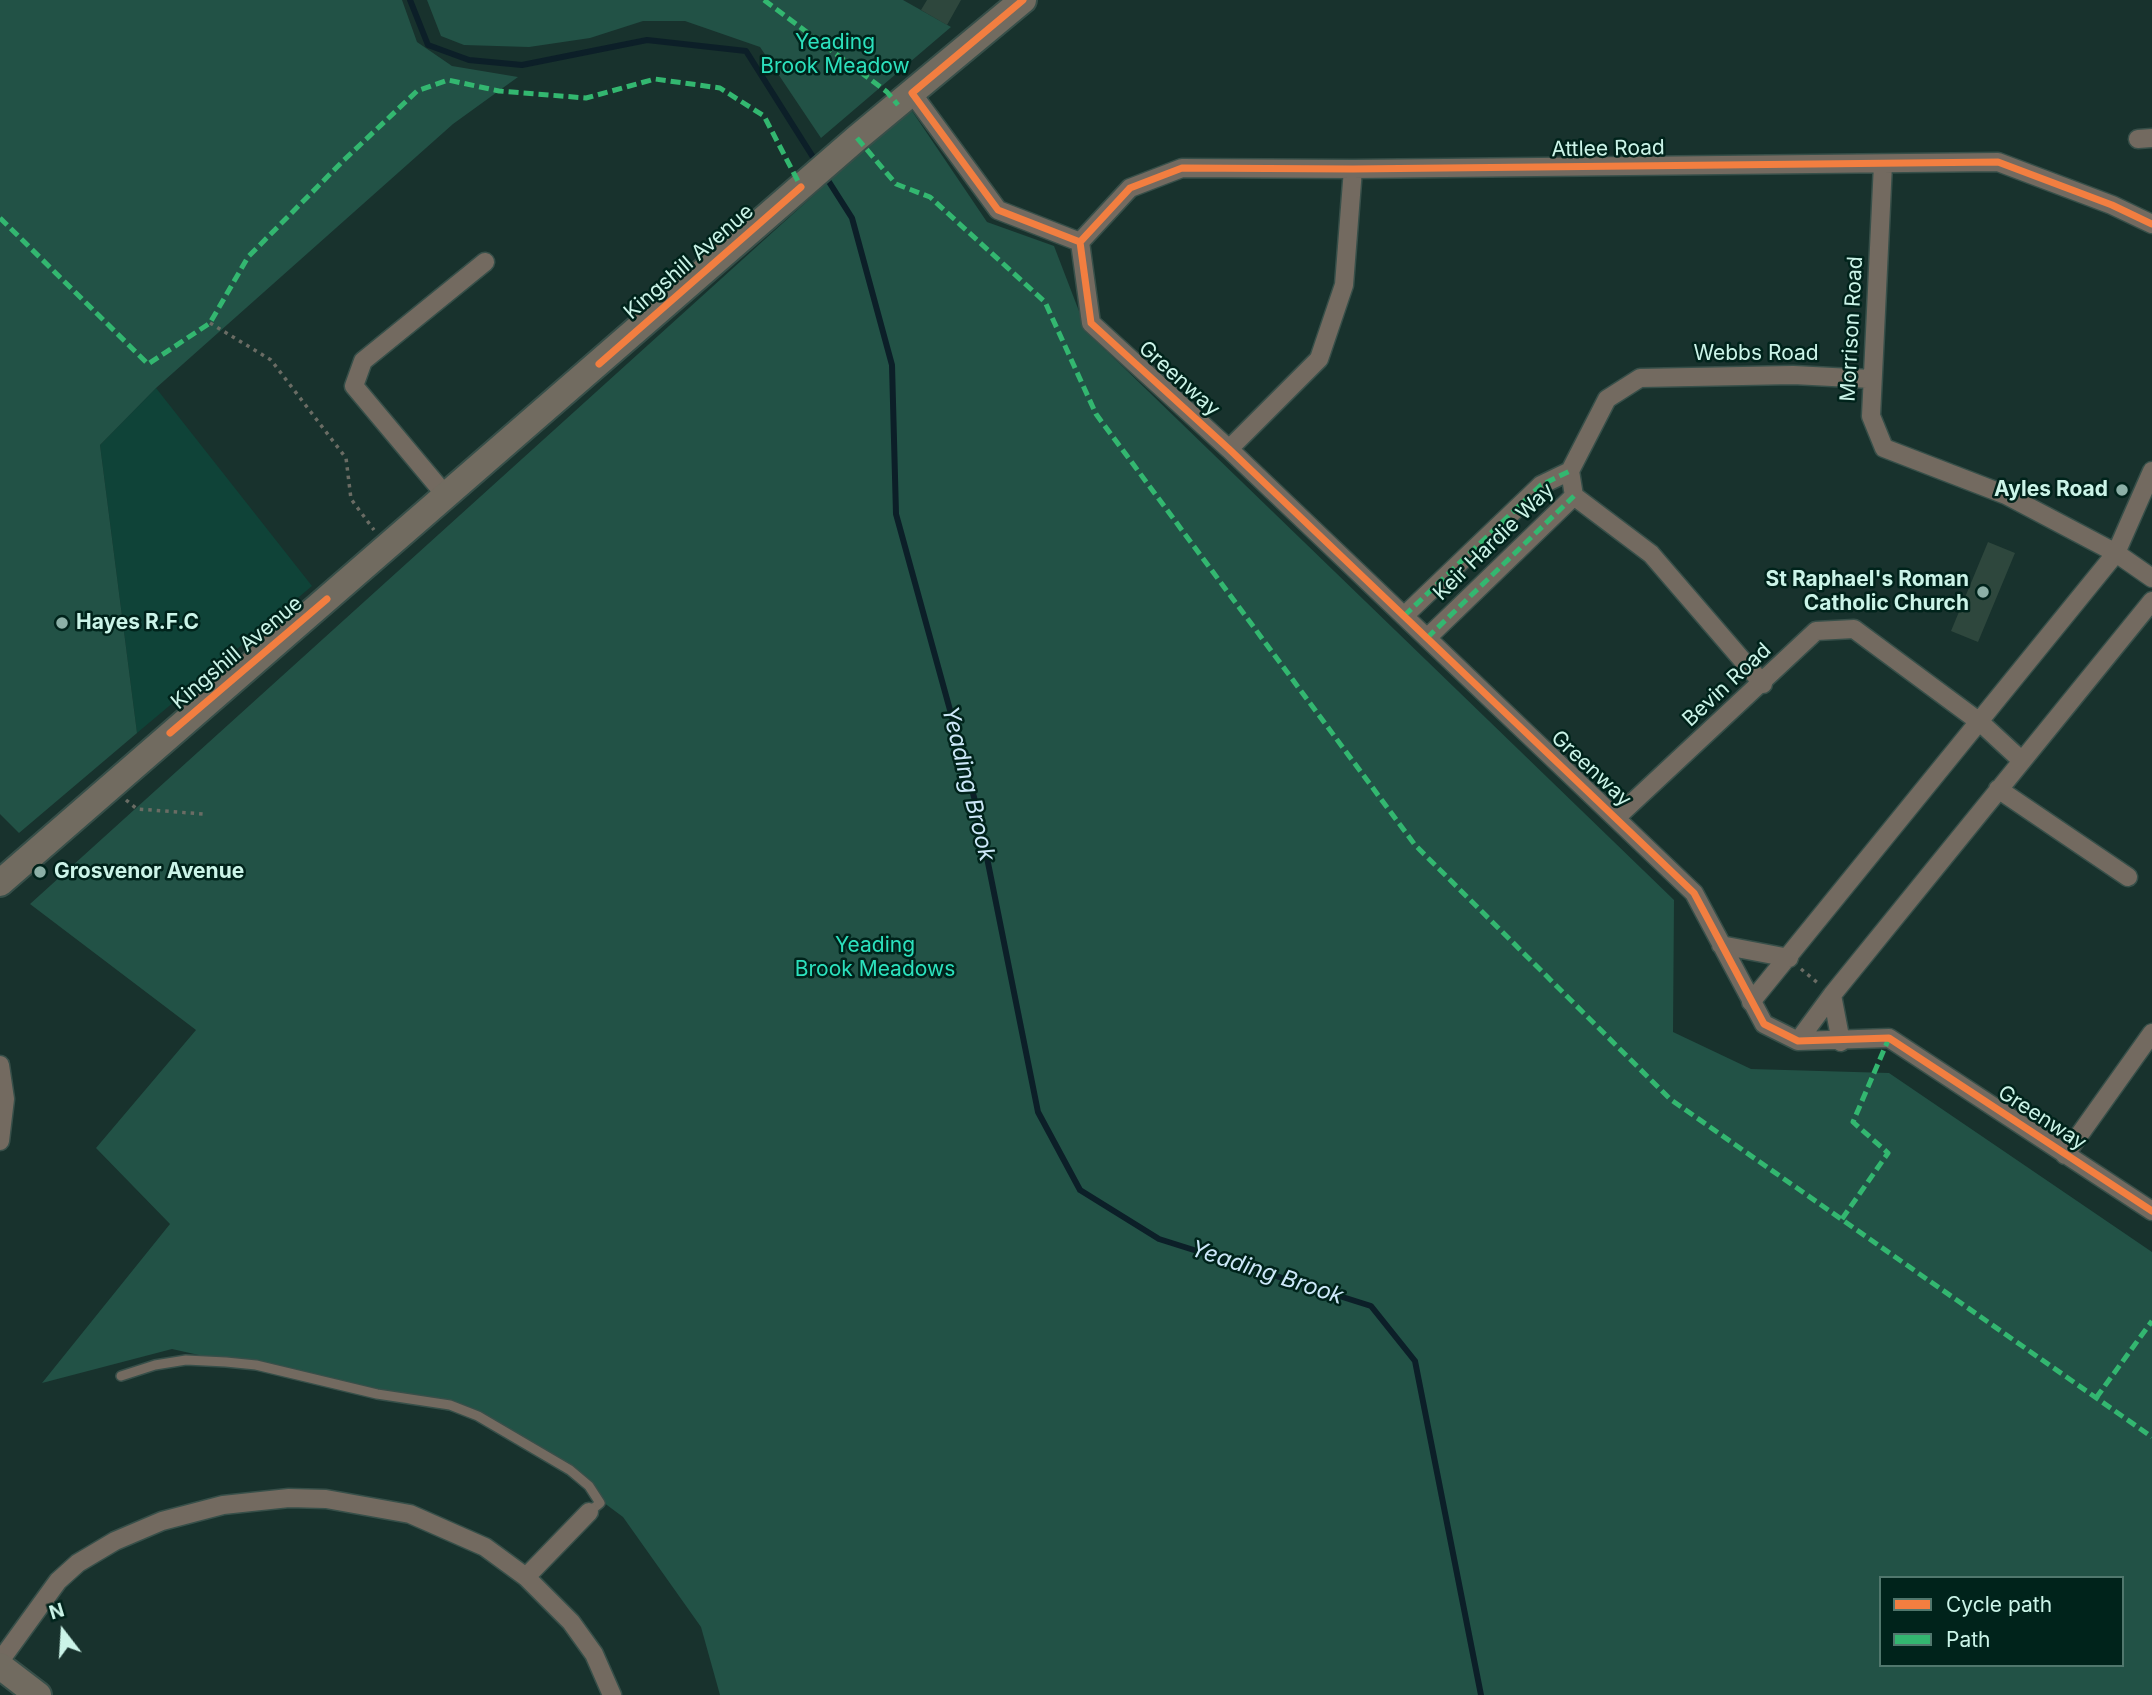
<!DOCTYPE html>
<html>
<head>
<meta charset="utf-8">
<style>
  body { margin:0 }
  #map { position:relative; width:2152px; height:1695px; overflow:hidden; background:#18322d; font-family:Inter,sans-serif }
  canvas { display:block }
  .legend { position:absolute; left:1879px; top:1576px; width:245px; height:91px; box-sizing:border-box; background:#00231b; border:2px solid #51776d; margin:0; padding:9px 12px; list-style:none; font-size:21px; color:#cbf4e8 }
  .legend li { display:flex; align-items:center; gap:14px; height:35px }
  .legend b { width:35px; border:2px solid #51776d }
  .north { position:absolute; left:28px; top:1597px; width:70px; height:70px; -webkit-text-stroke:5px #00231b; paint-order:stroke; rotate:343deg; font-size:19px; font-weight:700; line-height:28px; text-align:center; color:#cbf4e8 }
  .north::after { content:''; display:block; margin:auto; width:24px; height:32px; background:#cbf4e8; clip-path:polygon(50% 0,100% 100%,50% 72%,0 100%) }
</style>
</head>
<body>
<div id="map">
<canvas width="2152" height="1695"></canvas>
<ul class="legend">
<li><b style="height:9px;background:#f27e40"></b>Cycle path</li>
<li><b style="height:9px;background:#33b770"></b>Path</li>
</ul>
<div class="north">N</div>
</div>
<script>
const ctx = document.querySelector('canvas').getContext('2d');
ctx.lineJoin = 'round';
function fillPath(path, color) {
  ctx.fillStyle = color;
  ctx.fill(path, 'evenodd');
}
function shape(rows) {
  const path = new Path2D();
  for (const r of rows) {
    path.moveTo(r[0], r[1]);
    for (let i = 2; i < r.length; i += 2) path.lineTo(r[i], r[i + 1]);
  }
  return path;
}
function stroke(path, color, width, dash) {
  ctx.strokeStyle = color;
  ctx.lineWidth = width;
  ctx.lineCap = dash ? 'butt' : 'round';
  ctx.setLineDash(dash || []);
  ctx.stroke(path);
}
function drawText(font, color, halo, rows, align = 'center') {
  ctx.font = font + ' Inter,sans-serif';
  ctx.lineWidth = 5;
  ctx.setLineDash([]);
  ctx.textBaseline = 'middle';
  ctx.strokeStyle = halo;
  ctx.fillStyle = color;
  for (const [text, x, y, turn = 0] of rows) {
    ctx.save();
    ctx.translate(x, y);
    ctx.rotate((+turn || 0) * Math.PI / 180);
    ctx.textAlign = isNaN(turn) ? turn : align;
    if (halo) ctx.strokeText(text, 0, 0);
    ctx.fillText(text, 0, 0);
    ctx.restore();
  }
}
const built = shape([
  [156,388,312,586,137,733,100,445]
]);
const green = shape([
  [0,0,402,0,417,42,452,66,518,77,453,124,156,388,100,445,137,733,19,833,0,814],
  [427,0,903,0,951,27,821,138,760,47,685,21,643,21,590,38,529,47,464,45,441,36],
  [910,108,987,222,1054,246,1087,332,1674,900,1673,1032,1751,1069,1889,1073,2152,1252,2152,1695,720,1695,701,1627,623,1517,494,1421,172,1349,42,1383,170,1224,96,1148,196,1030,30,904],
  [1881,1578,2122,1578,2122,1665,1881,1665]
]);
const stream = shape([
  [410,0,428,45,469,60,522,65,647,40,746,51,818,165],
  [824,174,852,218,892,365,896,514,977,808,1038,1112,1080,1190,1159,1239,1371,1306,1415,1361,1481,1695]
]);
const building = shape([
  [927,0,961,0,947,25,921,10],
  [1988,542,2015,553,1978,642,1951,631]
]);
const path = shape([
  [210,323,271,360,346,458,351,499,374,530],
  [126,800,137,809,204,814],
  [1801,969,1819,984]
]);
const lane = shape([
  [121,1376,155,1365,186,1360,226,1362,256,1365,377,1394,450,1405,478,1416,570,1470,589,1486,600,1503,589,1512]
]);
const street = shape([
  [912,93,998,210,1080,242],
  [2138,139,2152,138],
  [1883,164,1871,416,1884,448,2006,495,2116,553,2152,578],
  [1080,242,1091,323,1229,449,1694,893,1764,1024,1798,1041,1889,1038,2152,1211],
  [1080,242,1130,188,1182,168,1353,169,1998,162,2112,205,2152,224],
  [1229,449,1319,359,1344,285,1353,169],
  [1574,496,1570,471,1607,399,1640,378,1793,375,1872,379],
  [1574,496,1651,554,1763,684],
  [447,497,354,386,363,361,485,262],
  [1404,616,1541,485,1570,471],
  [1427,638,1574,496],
  [1998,789,2128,877],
  [1617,817,1816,631,1854,629,1981,723,2021,760],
  [1721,945,1789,958],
  [1751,1002,2116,553,2152,471],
  [1798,1041,1832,995],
  [1841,1042,1832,995,2152,601],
  [0,1065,5,1099,0,1141],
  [2065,1155,2152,1033],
  [526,1577,589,1512],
  [0,1661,58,1581,78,1563,115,1541,162,1521,223,1505,289,1498,326,1499,410,1514,485,1547,526,1577,571,1622,594,1654,612,1695]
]);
const secondary = shape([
  [0,883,857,138,1023,0],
  [0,1666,38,1695]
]);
const quiet = shape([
  [764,0,887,92,898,105],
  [857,138,896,184,930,197,1045,302,1096,414,1415,845,1670,1099,2152,1437],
  [0,218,148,364,210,323,248,257,343,161,417,91,448,80,499,91,586,98,655,79,720,88,764,116,801,187],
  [1404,616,1541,485,1570,471],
  [1427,638,1574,496],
  [1842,1219,1888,1153,1853,1122,1889,1038],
  [2096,1398,2152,1321]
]);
const cycleway = shape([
  [1023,0,912,93,998,210,1080,242],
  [1080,242,1091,323,1229,449,1694,893,1764,1024,1798,1041,1889,1038,2152,1211],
  [1080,242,1130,188,1182,168,1353,169,1998,162,2112,205,2152,224],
  [599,364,801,187],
  [170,733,327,599]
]);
const markers = [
  [2122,490,7,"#8cb0a7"],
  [1983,592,7,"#8cb0a7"],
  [62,623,7,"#8cb0a7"],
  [40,872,7,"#8cb0a7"]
];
const parkNames = [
  ["Yeading",835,43],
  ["Brook Meadow",835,67],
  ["Yeading",875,946],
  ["Brook Meadows",875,970]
];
const streetNames = [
  ["Attlee Road",1608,149,-1],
  ["Kingshill Avenue",689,262,-41],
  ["Morrison Road",1852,329,-87],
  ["Webbs Road",1756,354],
  ["Greenway",1179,379,42],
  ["Keir Hardie Way",1494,542,-44],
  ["Kingshill Avenue",237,653,-40],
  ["Bevin Road",1727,685,-43],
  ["Greenway",1591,769,43],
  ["Greenway",2042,1118,33]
];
const poiNames = [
  ["Ayles Road",2108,490],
  ["St Raphael's Roman",1969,580],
  ["Catholic Church",1969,604],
  ["Hayes R.F.C",76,623,"left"],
  ["Grosvenor Avenue",54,872,"left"]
];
const waterNames = [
  ["Yeading Brook",968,784,76],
  ["Yeading Brook",1267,1273,18]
];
fillPath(built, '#0f4338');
fillPath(green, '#225246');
stroke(stream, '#0c1f28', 6);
fillPath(building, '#2e473d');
stroke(lane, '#374f49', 12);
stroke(street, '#374f49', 21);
stroke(secondary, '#374f49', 30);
stroke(path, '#6a6c64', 3.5, [3.5, 5]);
stroke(lane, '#736a60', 9);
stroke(street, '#736a60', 18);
stroke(secondary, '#716b60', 26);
stroke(quiet, '#33b770', 5, [10, 5]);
stroke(cycleway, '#f27e40', 7);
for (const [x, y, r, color] of markers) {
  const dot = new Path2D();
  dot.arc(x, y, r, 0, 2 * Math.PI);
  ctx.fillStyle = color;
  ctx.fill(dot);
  stroke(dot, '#00231b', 2.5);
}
drawText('21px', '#2ce1bd', '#00231b', parkNames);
drawText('21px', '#cbf4e8', '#00231b', streetNames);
drawText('bold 21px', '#cbf4e8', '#00231b', poiNames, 'right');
drawText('italic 23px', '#cde8f9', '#00231b', waterNames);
</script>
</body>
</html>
